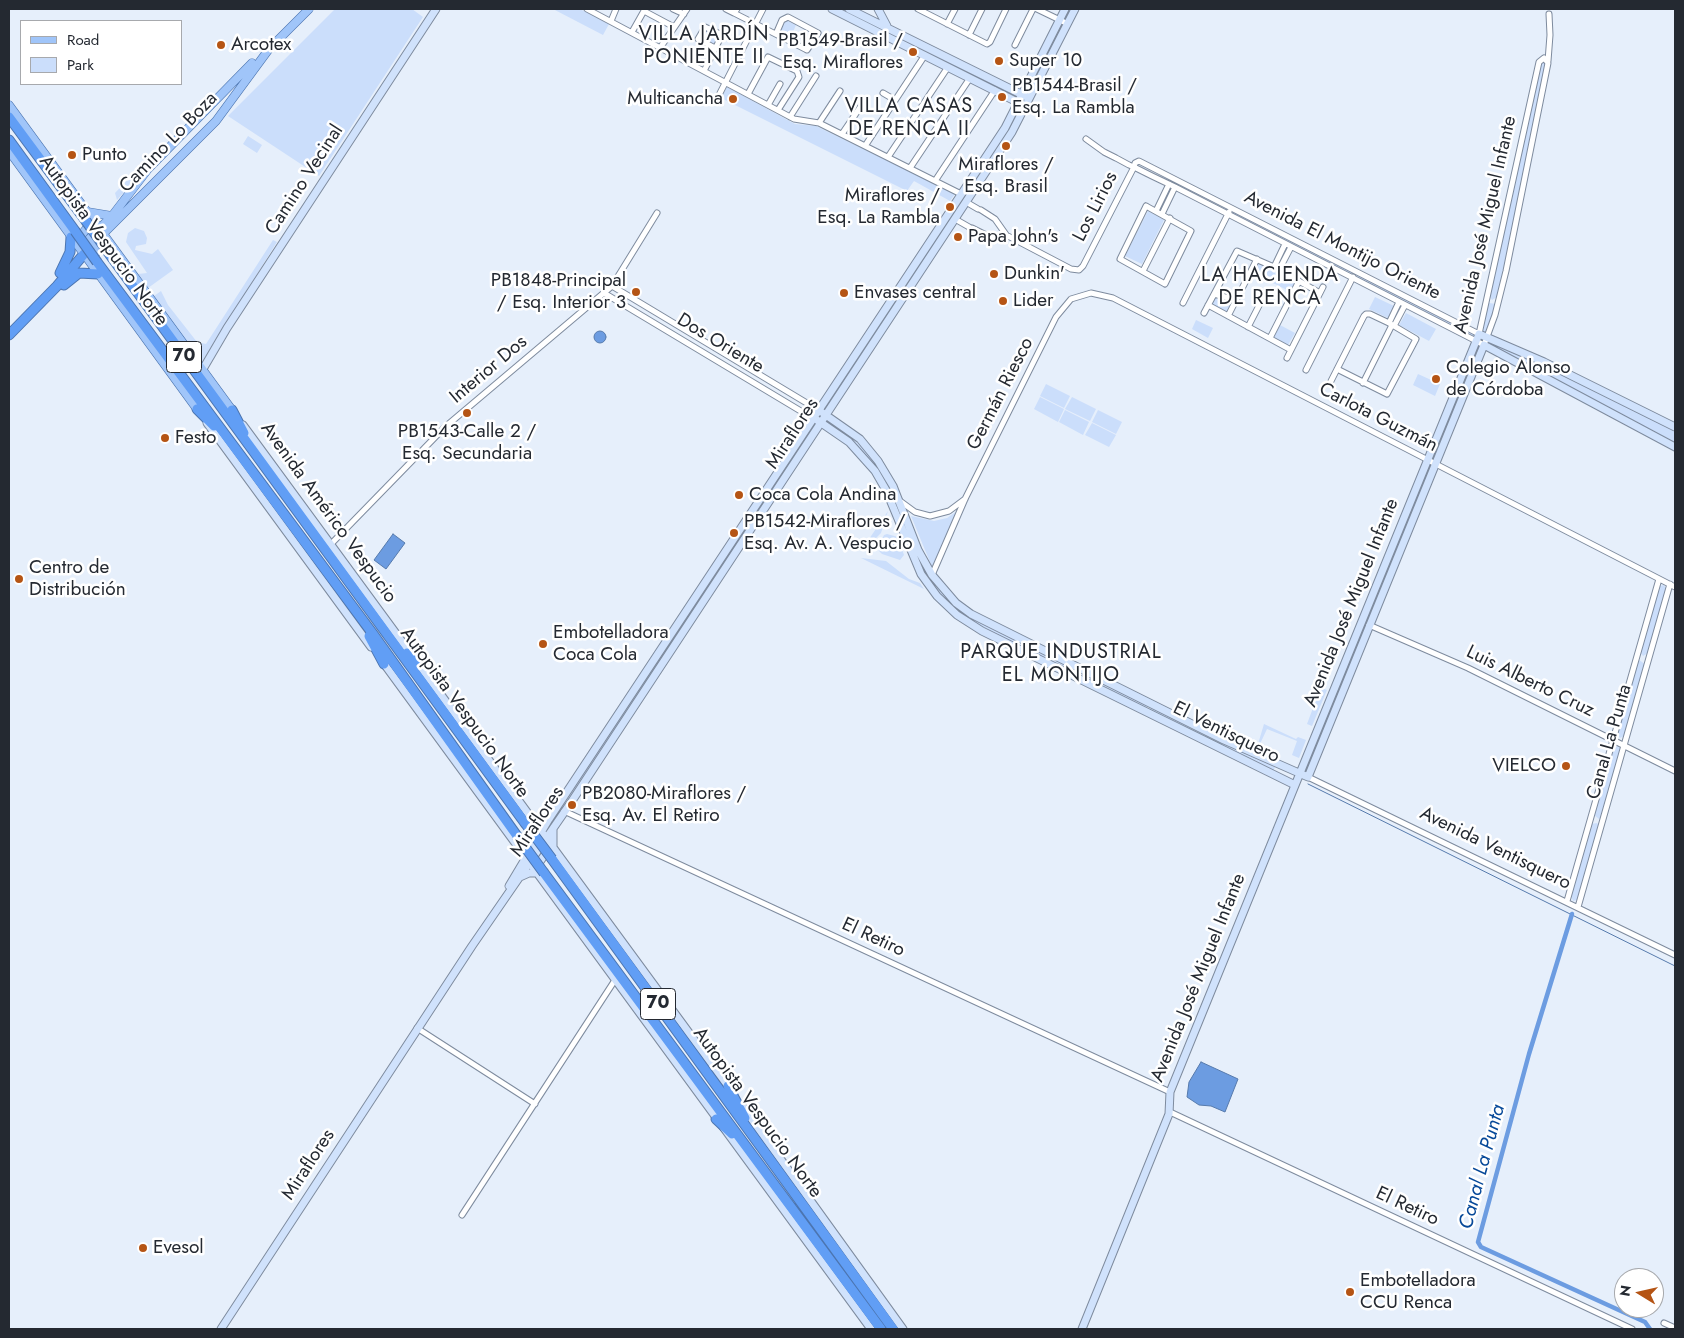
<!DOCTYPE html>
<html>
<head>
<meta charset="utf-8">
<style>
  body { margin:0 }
  #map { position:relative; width:1684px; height:1338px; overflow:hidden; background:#e6effb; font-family:Jost,sans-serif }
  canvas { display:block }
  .frame { position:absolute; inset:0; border:10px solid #242931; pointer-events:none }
  .legend { position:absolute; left:20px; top:20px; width:162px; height:65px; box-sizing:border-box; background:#fff; border:1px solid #a7a9ad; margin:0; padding:6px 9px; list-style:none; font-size:15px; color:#242931 }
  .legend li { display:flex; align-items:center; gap:10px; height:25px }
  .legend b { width:25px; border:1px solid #a7a9ad }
  .north { position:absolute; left:1614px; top:1268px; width:50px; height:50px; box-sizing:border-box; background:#fff; border:1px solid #a7a9ad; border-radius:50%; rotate:279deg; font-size:14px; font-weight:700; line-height:20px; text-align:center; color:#242931 }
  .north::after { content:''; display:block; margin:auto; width:18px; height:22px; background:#b55414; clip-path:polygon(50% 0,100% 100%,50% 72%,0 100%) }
</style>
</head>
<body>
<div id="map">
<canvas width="1684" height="1338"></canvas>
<div class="frame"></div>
<ul class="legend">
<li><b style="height:6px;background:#a0c5f9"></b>Road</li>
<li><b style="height:14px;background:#cbdefb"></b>Park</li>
</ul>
<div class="north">N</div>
</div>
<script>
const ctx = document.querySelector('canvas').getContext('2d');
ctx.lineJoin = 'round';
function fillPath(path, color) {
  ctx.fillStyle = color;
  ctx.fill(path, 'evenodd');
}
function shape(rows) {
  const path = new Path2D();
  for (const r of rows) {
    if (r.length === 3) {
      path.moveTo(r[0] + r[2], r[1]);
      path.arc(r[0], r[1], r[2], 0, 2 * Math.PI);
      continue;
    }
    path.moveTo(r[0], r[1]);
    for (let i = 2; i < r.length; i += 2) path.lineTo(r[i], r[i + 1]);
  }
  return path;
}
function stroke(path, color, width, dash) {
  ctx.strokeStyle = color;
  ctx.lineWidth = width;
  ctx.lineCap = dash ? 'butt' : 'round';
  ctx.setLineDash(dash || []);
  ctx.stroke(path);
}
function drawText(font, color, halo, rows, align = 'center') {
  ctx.font = font + ' Jost,sans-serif';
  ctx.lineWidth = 5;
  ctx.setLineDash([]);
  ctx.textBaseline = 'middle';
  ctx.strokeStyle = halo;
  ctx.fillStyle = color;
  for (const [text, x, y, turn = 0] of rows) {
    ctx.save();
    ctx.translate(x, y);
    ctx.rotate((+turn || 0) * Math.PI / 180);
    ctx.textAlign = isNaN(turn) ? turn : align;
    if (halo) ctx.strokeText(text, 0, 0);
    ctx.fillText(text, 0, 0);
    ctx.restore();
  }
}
const green = shape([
  [335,9,412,9,423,17,319,176,228,116],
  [553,9,580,9,609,24,603,35],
  [786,20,796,25,790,39,779,33],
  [706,29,719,36,714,46,701,39],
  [1542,61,1546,62,1543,86,1497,297,1492,300,1490,297],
  [727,87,795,124,816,126,955,194,950,201,914,181,907,191,723,99,721,97],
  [248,136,262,145,257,153,243,144],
  [134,173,141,173,117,200,115,193],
  [1148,211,1164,220,1142,264,1125,256],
  [1234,211,1351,271,1351,274,1233,214],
  [135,228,144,231,147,238,146,244,136,246,135,250,152,254,158,249,173,270,148,288,138,274,147,273,126,242,128,233],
  [273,240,277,242,201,364,154,296,161,291,168,305,197,342,206,344],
  [1259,263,1296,281,1291,292,1253,273],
  [1359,275,1475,335,1475,338,1356,278],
  [1215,296,1234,301,1228,314,1210,305],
  [1375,297,1394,306,1388,318,1369,309],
  [1489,303,1496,304,1487,333,1484,334,1482,331],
  [1406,313,1436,329,1429,341,1399,325],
  [1196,320,1213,328,1208,338,1192,329],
  [1280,325,1295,333,1288,345,1273,337],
  [1489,341,1536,361,1675,429,1675,444,1487,345],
  [1476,347,1480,347,1435,454,1434,453],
  [1418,374,1440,384,1435,396,1413,385],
  [1046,384,1070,396,1064,408,1040,396],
  [1040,397,1064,409,1058,422,1034,409],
  [1072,397,1096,409,1090,421,1065,409],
  [1065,410,1089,422,1083,435,1059,422],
  [1098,410,1122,422,1116,434,1092,422],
  [1378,412,1393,419,1388,428,1373,420],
  [814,423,817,425,774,490,771,488],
  [1092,423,1116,435,1109,447,1085,435],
  [840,427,867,452,890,484,914,548,934,583,930,586,886,487,837,431],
  [1428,468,1430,471,1407,526,1403,525],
  [767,493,771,495,546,835,543,832],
  [960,509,932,567,911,516,934,521,947,518],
  [888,511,881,533,868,546,865,545],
  [1401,532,1405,533,1374,607,1371,605],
  [887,534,898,537,904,555,900,560,882,554,879,551,878,547,884,535],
  [861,558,886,561,909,579,920,583,924,589],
  [1664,585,1666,589,1648,653,1643,656,1640,652,1660,586],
  [937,587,959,608,1017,640,1015,645,957,612,934,590],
  [1371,610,1318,746,1316,747,1314,744],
  [1020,642,1148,705,1146,710,1018,647],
  [1639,660,1645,664,1624,736,1620,738,1617,734],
  [1317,686,1327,690,1312,726,1307,724,1319,692],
  [1151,706,1275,767,1273,772,1149,711],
  [1264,724,1296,739,1298,737,1306,740,1299,758,1292,755,1297,741,1267,729,1259,746,1256,748,1251,746,1258,744],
  [1615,746,1620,747,1621,750,1602,816,1599,819,1594,815],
  [1597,823,1599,826,1577,900,1573,901,1571,896,1591,824]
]);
const water = shape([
  [600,337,6],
  [393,534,405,543,386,569,374,560,393,534],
  [1201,1062,1238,1079,1225,1112,1211,1106,1199,1105,1187,1097,1189,1082,1201,1062]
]);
const stream = shape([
  [1308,784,1675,966]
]);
const canal = shape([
  [1572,914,1529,1054,1478,1242,1481,1247,1645,1322,1650,1329]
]);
const street = shape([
  [587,9,794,119,819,123,961,194],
  [673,9,684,14],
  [726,9,734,13,737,9],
  [918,9,987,44,990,42,1006,9],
  [1037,9,1066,23],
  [644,11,674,27],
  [734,13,805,49,807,50,818,33,788,17,782,20,776,34],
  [611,21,616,9],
  [947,24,955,9],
  [632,32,645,9],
  [969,35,982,9],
  [1015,45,1033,9],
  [660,48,687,9],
  [1548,61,1550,35,1549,14],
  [704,71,721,37,720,34,705,27,698,39,715,48],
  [720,93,763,9],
  [883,93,895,100],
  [748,94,768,57,797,71,799,77,778,110],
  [768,105,780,84],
  [790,117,816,76],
  [819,123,840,91],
  [842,134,863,103],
  [865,146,925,55],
  [888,157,948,67],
  [910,168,970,78],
  [935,181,995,90],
  [966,202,978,209],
  [1146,206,1191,231,1165,284,1120,259,1146,206],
  [981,210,995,219,1007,236],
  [1156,211,1169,184],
  [1162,214,1175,187],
  [955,219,969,227],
  [972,228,988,236,1008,236,1071,269,1079,270,1083,266,1134,167,1135,163,1139,161,1479,334,1539,62,1544,58,1548,63,1506,271,1495,315,1484,345,1175,187,1152,176,1134,167,1129,165,1116,158,1104,152,1086,139],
  [1274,267,1285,244],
  [1279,270,1291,247],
  [1143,271,1170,218],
  [612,286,820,411],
  [604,293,814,419],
  [1214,294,1236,300],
  [1183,303,1229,212],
  [1208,305,1291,350],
  [1204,313,1237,251,1274,267,1320,293],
  [1228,316,1257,259],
  [1389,323,1399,302],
  [1394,326,1405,305],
  [1248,327,1266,292],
  [1270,338,1299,281],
  [1287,358,1323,287],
  [1306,370,1353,277],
  [1331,381,1364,316,1366,314,1370,314,1389,323,1416,339,1387,394,1337,369],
  [1363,383,1392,325],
  [900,501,915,512,930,516,949,511,965,499],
  [331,544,445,427,612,286,657,213],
  [932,575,965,499,1056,317,1071,299,1091,293,1113,298,1675,587],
  [1369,625,1468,668,1675,771],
  [1308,777,1675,955],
  [564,811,1170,1092],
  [1567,901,1659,579],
  [1578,907,1670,584],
  [417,1028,535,1104],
  [1170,1112,1632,1329],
  [462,1215,615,980],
  [1664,1323,1675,1328]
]);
const secondary = shape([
  [832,9,1023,105],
  [849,9,1027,97],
  [878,9,887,26],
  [203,369,227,328,436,9],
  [820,411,860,439,878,461,893,486,918,550,932,575,956,603,971,614,1224,740,1308,777,1484,345,1675,447],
  [817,420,849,442,875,471,886,490,921,574,937,596,957,615,982,631,1295,785],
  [207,423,371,647],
  [243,425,731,1090],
  [382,661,871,1329],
  [518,845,523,842,530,832,531,820,541,822,549,819],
  [520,877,529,873,538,873,539,863,546,853,553,849,553,829],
  [509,886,549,819,1005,128,1065,9],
  [743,1107,903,1329],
  [221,1329,472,946,572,801,1012,132,1075,9],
  [1082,1329,1169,1114,1170,1092,1479,334,1544,362,1675,427]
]);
const primary = shape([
  [9,105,232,410],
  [9,151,197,409],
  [88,212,112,216],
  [73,236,83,233,92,221],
  [81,247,112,216,148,169,252,63],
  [84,253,216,121,269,49,309,9],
  [90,261,98,250,108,244]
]);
const highway = shape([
  [9,117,86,221],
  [9,140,75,231],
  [108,252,525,823],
  [97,262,373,634,517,836],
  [60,273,70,252,71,237],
  [64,285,79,273,98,274],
  [9,335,57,286,84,254],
  [197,409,214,426],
  [232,410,244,433],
  [369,636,384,664],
  [407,653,418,665],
  [552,859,893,1329],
  [544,873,881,1329],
  [728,1086,745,1118],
  [716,1119,732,1134]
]);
const highwayBridge = shape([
  [86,221,108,252],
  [75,231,97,262],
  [525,823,552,859],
  [517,836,544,873]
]);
const markers = [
  [221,45,5,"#b55414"],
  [913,52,5,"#b55414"],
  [999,61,5,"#b55414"],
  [1002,97,5,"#b55414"],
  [733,99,5,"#b55414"],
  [1006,146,5,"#b55414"],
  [72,155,5,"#b55414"],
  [950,207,5,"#b55414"],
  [958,237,5,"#b55414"],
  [994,274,5,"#b55414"],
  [636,292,5,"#b55414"],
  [844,293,5,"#b55414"],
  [1003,301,5,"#b55414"],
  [1436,379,5,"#b55414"],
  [467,413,5,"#b55414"],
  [165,438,5,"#b55414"],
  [739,495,5,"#b55414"],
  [734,533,5,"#b55414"],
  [19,579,5,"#b55414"],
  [543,644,5,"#b55414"],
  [1566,766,5,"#b55414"],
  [572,805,5,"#b55414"],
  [143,1248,5,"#b55414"],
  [1350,1292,5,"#b55414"]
];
const shields = [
  [184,357,35],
  [658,1004,35]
];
const shieldNames = [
  ["70",184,357],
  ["70",658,1004]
];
const poiNames = [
  ["PB1549-Brasil /",903,41,"right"],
  ["Esq. Miraflores",903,63,"right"],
  ["Arcotex",231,45],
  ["Super 10",1009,61],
  ["PB1544-Brasil /",1012,86],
  ["Esq. La Rambla",1012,108],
  ["Multicancha",723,99,"right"],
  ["Punto",82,155],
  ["Miraflores /",1006,165,"center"],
  ["Esq. Brasil",1006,187,"center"],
  ["Miraflores /",940,196,"right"],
  ["Esq. La Rambla",940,218,"right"],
  ["Papa John's",968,237],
  ["Dunkin'",1004,274],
  ["PB1848-Principal",626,281,"right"],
  ["/ Esq. Interior 3",626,303,"right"],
  ["Envases central",854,293],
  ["Lider",1013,301],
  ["Colegio Alonso",1446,368],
  ["de Córdoba",1446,390],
  ["PB1543-Calle 2 /",467,432,"center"],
  ["Esq. Secundaria",467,454,"center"],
  ["Festo",175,438],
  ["Coca Cola Andina",749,495],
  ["PB1542-Miraflores /",744,522],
  ["Esq. Av. A. Vespucio",744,544],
  ["Centro de",29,568],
  ["Distribución",29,590],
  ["Embotelladora",553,633],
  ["Coca Cola",553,655],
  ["VIELCO",1556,766,"right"],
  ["PB2080-Miraflores /",582,794],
  ["Esq. Av. El Retiro",582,816],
  ["Evesol",153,1248],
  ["Embotelladora",1360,1281],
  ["CCU Renca",1360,1303]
];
const streetNames = [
  ["Camino Lo Boza",169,143,-46],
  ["Camino Vecinal",305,180,-57],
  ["Los Lirios",1096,207,-63],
  ["Avenida José Miguel Infante",1486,225,-77],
  ["Autopista Vespucio Norte",103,241,54],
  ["Avenida El Montijo Oriente",1342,246,27],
  ["Dos Oriente",720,344,31],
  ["Interior Dos",489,370,-40],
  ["Germán Riesco",1001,394,-63],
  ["Carlota Guzmán",1378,418,27],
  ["Miraflores",793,434,-57],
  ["Avenida Américo Vespucio",328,513,54],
  ["Avenida José Miguel Infante",1352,603,-68],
  ["Luis Alberto Cruz",1530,682,26],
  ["Autopista Vespucio Norte",464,713,54],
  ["El Ventisquero",1226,733,26],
  ["Canal La Punta",1610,742,-74],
  ["Miraflores",538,822,-56],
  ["Avenida Ventisquero",1495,849,26],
  ["El Retiro",873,938,25],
  ["Avenida José Miguel Infante",1199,978,-68],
  ["Autopista Vespucio Norte",757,1113,54],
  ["Miraflores",309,1165,-57],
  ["El Retiro",1407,1207,25]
];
const neighbourhoodNames = [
  ["VILLA JARDÍN",704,35],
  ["PONIENTE II",704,58],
  ["VILLA CASAS",909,107],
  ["DE RENCA II",909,130],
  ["LA HACIENDA",1270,276],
  ["DE RENCA",1270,299],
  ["PARQUE INDUSTRIAL",1061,653],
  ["EL MONTIJO",1061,676]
];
const waterNames = [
  ["Canal La Punta",1483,1167,-75]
];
fillPath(green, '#cbdefb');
fillPath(water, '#6c9ce1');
stroke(water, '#567aac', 1);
stroke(stream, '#567aac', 1);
stroke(canal, '#6c9ce1', 4.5);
stroke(street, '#7e8b9e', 7);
stroke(secondary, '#7e8b9e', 9);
stroke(primary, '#4c75b0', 9);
stroke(highway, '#4c75b0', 11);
stroke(street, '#fff', 5);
stroke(secondary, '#d0e2fc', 7);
stroke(primary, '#a0c5f9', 8);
stroke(highway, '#619ef5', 9);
stroke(highwayBridge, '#4c75b0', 11, []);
stroke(highwayBridge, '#619ef5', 9);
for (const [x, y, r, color] of markers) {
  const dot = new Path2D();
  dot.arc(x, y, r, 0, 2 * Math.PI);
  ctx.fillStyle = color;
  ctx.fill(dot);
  stroke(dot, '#fff', 2);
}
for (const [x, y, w] of shields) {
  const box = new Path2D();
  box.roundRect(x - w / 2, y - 15.5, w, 31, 4);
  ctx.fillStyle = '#fff';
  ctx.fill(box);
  stroke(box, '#242931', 1);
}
drawText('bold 18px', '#242931', null, shieldNames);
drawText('19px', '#242931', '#fff', poiNames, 'left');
drawText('19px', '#242931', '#fff', streetNames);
ctx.letterSpacing = '1px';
drawText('20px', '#242931', '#fff', neighbourhoodNames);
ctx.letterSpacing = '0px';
drawText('italic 20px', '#074999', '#fff', waterNames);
</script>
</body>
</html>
